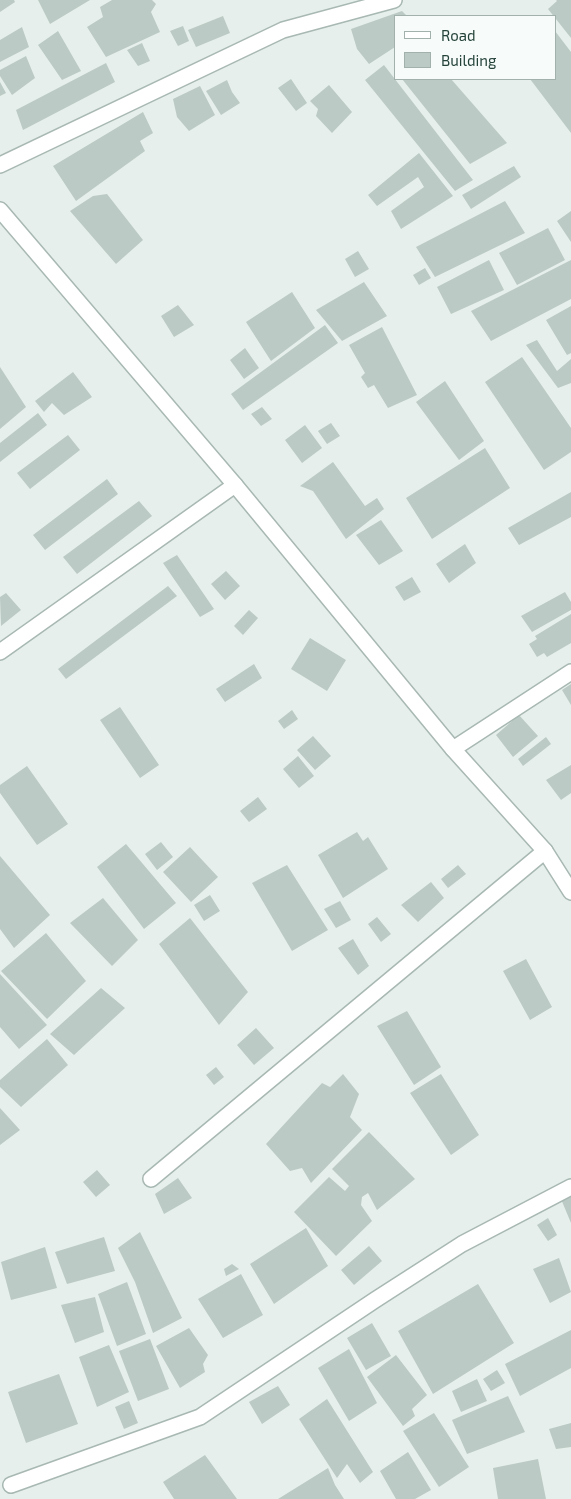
<!DOCTYPE html>
<html>
<head>
<meta charset="utf-8">
<style>
  body { margin:0 }
  #map { position:relative; width:571px; height:1499px; overflow:hidden; background:#e6efeb; font-family:"Exo 2",sans-serif }
  canvas { display:block }
  .legend { position:absolute; left:394px; top:15px; width:162px; height:65px; box-sizing:border-box; background:#f7fbf9; border:1px solid #a3b1ad; margin:0; padding:6px 9px; list-style:none; font-size:15px; color:#24423a }
  .legend li { display:flex; align-items:center; gap:10px; height:25px }
  .legend b { width:25px; border:1px solid #a3b1ad }
</style>
</head>
<body>
<div id="map">
<canvas width="571" height="1499"></canvas>
<ul class="legend">
<li><b style="height:6px;background:#fff"></b>Road</li>
<li><b style="height:14px;background:#bbcac4"></b>Building</li>
</ul>
</div>
<script>
const ctx = document.querySelector('canvas').getContext('2d');
ctx.lineJoin = 'round';
function fillPath(path, color) {
  ctx.fillStyle = color;
  ctx.fill(path, 'evenodd');
}
function shape(rows) {
  const path = new Path2D();
  for (const r of rows) {
    path.moveTo(r[0], r[1]);
    for (let i = 2; i < r.length; i += 2) path.lineTo(r[i], r[i + 1]);
  }
  return path;
}
function stroke(path, color, width, dash) {
  ctx.strokeStyle = color;
  ctx.lineWidth = width;
  ctx.lineCap = dash ? 'butt' : 'round';
  ctx.setLineDash(dash || []);
  ctx.stroke(path);
}
const building = shape([
  [0,0,14,0,15,2,0,12],
  [38,0,90,0,50,24],
  [112,0,152,0,156,4,151,12,160,32,106,57,87,27,103,17,100,7],
  [556,0,571,0,571,38,548,9,557,1],
  [402,11,407,16,395,16,395,47,369,64,357,49,351,29],
  [223,16,230,33,196,47,188,30],
  [183,26,189,41,178,46,170,31],
  [22,27,29,47,0,62,0,40],
  [58,31,81,71,62,80,38,45],
  [555,31,571,52,571,133,530,79,555,79],
  [142,43,150,61,138,66,127,50],
  [26,56,35,78,12,95,0,76,0,70],
  [106,63,115,82,23,130,16,110],
  [384,65,473,180,455,191,365,80],
  [291,79,307,103,296,111,278,88],
  [402,79,451,79,507,143,470,164],
  [227,80,232,92,240,103,221,115,206,91],
  [0,82,6,93,0,96],
  [329,85,352,112,332,133,316,116,318,109,310,101],
  [200,86,215,115,189,131,177,117,173,99],
  [143,112,153,133,140,141,145,151,76,201,53,166],
  [419,153,453,196,401,229,391,211,424,187,418,177,377,206,368,195],
  [514,166,521,177,471,209,462,195],
  [107,194,143,240,116,264,70,211,93,196],
  [505,201,525,233,435,277,416,247],
  [571,211,571,242,557,221],
  [548,228,565,260,517,285,499,253],
  [358,251,369,269,355,277,345,259],
  [489,260,504,290,451,314,437,287],
  [571,260,571,299,491,341,471,311],
  [425,268,431,278,419,285,413,275],
  [364,282,387,316,342,341,316,310],
  [292,292,315,328,271,361,246,322],
  [178,305,194,325,174,337,161,316],
  [571,306,571,353,567,355,546,320],
  [325,325,338,343,243,410,231,394],
  [382,327,417,395,388,408,374,385,368,388,361,377,365,373,349,345],
  [537,340,557,371,571,359,571,383,558,388,526,345],
  [245,348,259,368,244,379,230,360],
  [522,357,571,428,571,452,544,470,485,382],
  [0,367,26,407,0,429],
  [73,372,92,397,64,415,52,403,44,412,35,401],
  [445,381,484,441,459,460,416,402],
  [262,407,272,419,261,426,251,414],
  [38,413,47,425,0,462,0,443],
  [331,423,340,436,327,444,318,431],
  [305,425,322,448,302,463,285,440],
  [68,435,80,450,30,489,17,473],
  [485,448,510,488,432,539,406,498],
  [333,462,365,506,377,498,384,509,346,539,313,491,300,486],
  [107,479,118,494,45,550,33,535],
  [571,492,571,517,519,545,508,528],
  [139,501,152,516,77,574,63,557],
  [381,520,403,551,379,565,356,535],
  [465,544,476,563,449,583,436,564],
  [177,555,214,609,200,617,163,563],
  [226,571,240,586,225,600,211,584],
  [412,577,421,592,404,601,395,587],
  [168,586,177,596,66,679,58,669],
  [565,592,571,602,571,610,532,632,521,616],
  [6,593,21,610,1,626,0,597],
  [249,610,258,618,243,635,234,626],
  [571,614,571,643,547,657,544,653,537,657,529,644,537,639,535,636],
  [310,638,346,660,327,691,291,669],
  [254,664,262,678,225,702,216,689],
  [571,684,571,705,562,690],
  [120,707,159,765,140,778,100,720],
  [292,710,298,719,284,729,278,721],
  [519,715,538,736,513,757,496,735],
  [313,736,331,756,315,770,297,750],
  [546,737,551,744,523,766,518,759],
  [298,756,314,776,299,788,283,769],
  [571,765,571,793,561,800,546,780],
  [27,766,68,824,37,845,0,793,0,785],
  [258,797,267,809,249,822,240,811],
  [357,832,363,841,368,837,388,869,343,898,318,855],
  [161,842,173,857,157,870,145,854],
  [126,844,176,903,144,929,97,867],
  [190,847,218,877,191,902,163,872],
  [0,856,50,915,14,948,0,929],
  [287,865,328,930,292,951,252,883],
  [458,865,466,874,448,888,441,879],
  [431,882,444,898,418,922,401,905],
  [210,895,220,911,204,921,194,905],
  [103,898,138,940,112,966,70,923],
  [340,901,351,920,336,928,324,909],
  [377,917,391,934,381,942,368,924],
  [190,918,248,992,219,1025,159,944],
  [46,933,86,981,47,1019,1,971],
  [353,939,369,966,358,975,338,948],
  [526,959,552,1007,530,1020,503,971],
  [0,974,47,1025,19,1049,0,1027],
  [101,988,125,1008,74,1055,50,1034],
  [407,1011,441,1067,414,1085,377,1026],
  [256,1028,274,1048,254,1065,237,1045],
  [47,1039,68,1065,21,1107,0,1087,0,1080],
  [216,1067,224,1077,214,1085,206,1075],
  [343,1074,359,1094,350,1117,362,1130,311,1183,302,1168,290,1171,266,1144,322,1083,330,1087],
  [441,1074,479,1135,451,1155,410,1093],
  [0,1108,20,1130,0,1145],
  [369,1132,415,1179,377,1210,368,1193,362,1197,361,1205,372,1221,336,1256,294,1212,329,1177,345,1191,349,1186,332,1169],
  [97,1170,110,1185,96,1197,83,1182],
  [178,1178,192,1198,164,1214,155,1194],
  [571,1194,571,1223,561,1199],
  [548,1218,557,1235,548,1241,537,1225],
  [306,1228,328,1266,274,1304,250,1264],
  [140,1232,182,1318,153,1333,135,1282,118,1248],
  [104,1237,115,1271,67,1284,55,1252],
  [369,1246,382,1261,354,1285,341,1270],
  [45,1247,57,1288,11,1300,1,1262],
  [559,1258,571,1292,550,1303,533,1269],
  [232,1264,239,1269,226,1276,224,1269],
  [241,1274,263,1315,223,1338,198,1299],
  [127,1282,146,1334,117,1346,98,1294],
  [478,1284,514,1343,433,1394,398,1331],
  [95,1297,104,1332,75,1343,61,1305],
  [372,1323,391,1356,366,1370,347,1338],
  [189,1328,208,1355,203,1364,205,1372,180,1388,156,1346],
  [571,1330,571,1368,520,1396,505,1364],
  [150,1339,169,1389,138,1401,119,1351],
  [109,1345,129,1392,97,1407,79,1357],
  [349,1349,377,1403,349,1421,318,1368],
  [396,1355,427,1395,412,1409,415,1416,403,1426,367,1377],
  [497,1370,505,1383,491,1391,483,1379],
  [59,1374,78,1424,26,1443,8,1392],
  [477,1379,487,1401,461,1412,452,1391],
  [278,1386,290,1405,262,1424,249,1402],
  [508,1396,525,1432,467,1454,452,1420],
  [327,1399,373,1472,360,1483,347,1464,337,1478,299,1419],
  [129,1401,138,1423,124,1429,115,1407],
  [434,1413,469,1467,439,1487,403,1431],
  [571,1423,571,1447,556,1449,549,1429],
  [408,1452,431,1490,415,1499,396,1499,380,1471],
  [205,1455,237,1499,174,1499,163,1482],
  [538,1459,546,1499,498,1499,493,1468],
  [328,1468,335,1485,344,1499,278,1499]
]);
const minor = shape([
  [0,165,283,30,394,0],
  [0,652,235,485],
  [453,749,571,672],
  [151,1179,545,851],
  [11,1485,200,1417,375,1300,462,1244,571,1187]
]);
const tertiary = shape([
  [0,210,235,485,453,749,545,851,571,892]
]);
fillPath(building, '#bbcac4');
stroke(minor, '#a8b8b2', 18);
stroke(tertiary, '#a8b8b2', 18);
stroke(minor, '#fff', 15);
stroke(tertiary, '#fff', 15);
</script>
</body>
</html>
